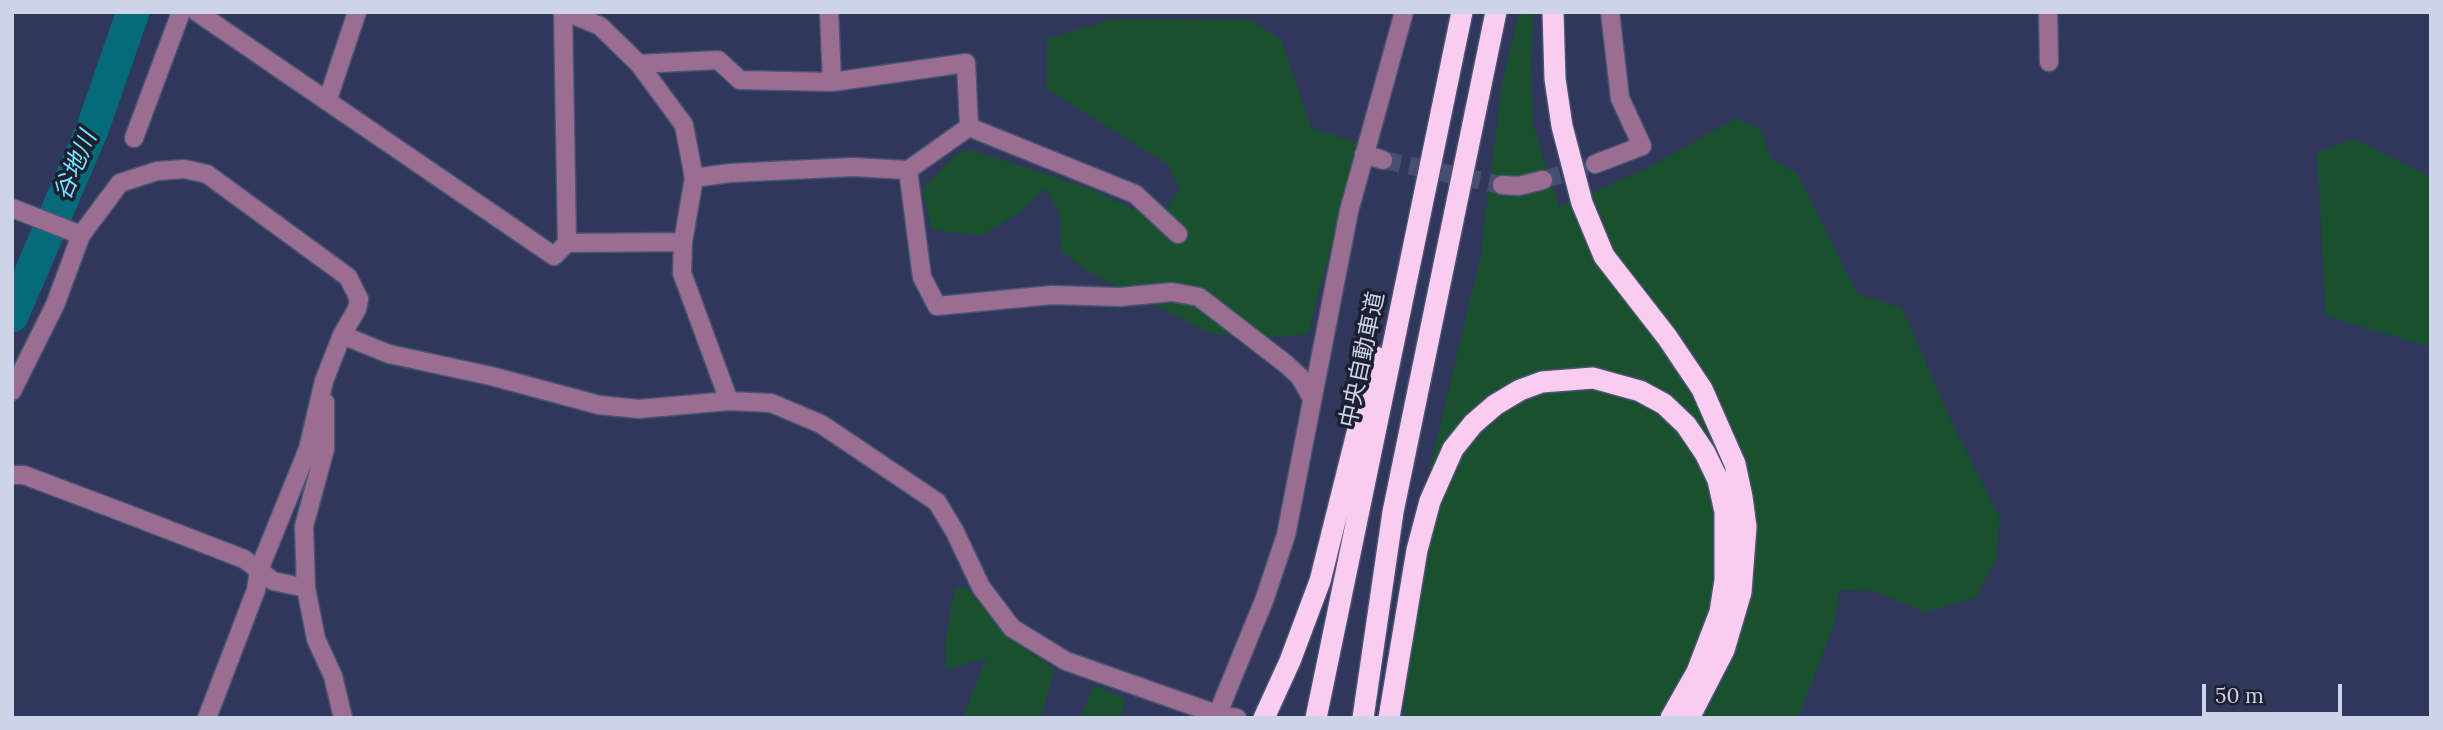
<!DOCTYPE html>
<html>
<head>
<meta charset="utf-8">
<style>
  body { margin:0 }
  #map { position:relative; width:2443px; height:730px; overflow:hidden; background:#2f375b; font-family:Lora,serif }
  canvas { display:block }
  .frame { position:absolute; inset:0; border:14px solid #cdd3e9; pointer-events:none }
  .scale { position:absolute; left:2202px; top:684px; width:140px; height:32px; box-sizing:border-box; border:4px solid #cdd3e9; border-top:0; padding-left:9px; font-size:21px; line-height:24px; white-space:nowrap; color:#cdd3e9; -webkit-text-stroke:5px #1c2030; paint-order:stroke }
</style>
</head>
<body>
<div id="map">
<canvas width="2443" height="730"></canvas>
<div class="frame"></div>
<div class="scale">50 m</div>
</div>
<script>
const ctx = document.querySelector('canvas').getContext('2d');
ctx.lineJoin = 'round';
function fillPath(path, color) {
  ctx.fillStyle = color;
  ctx.fill(path, 'evenodd');
}
function shape(rows) {
  const path = new Path2D();
  for (const r of rows) {
    path.moveTo(r[0], r[1]);
    for (let i = 2; i < r.length; i += 2) path.lineTo(r[i], r[i + 1]);
  }
  return path;
}
function stroke(path, color, width, dash) {
  ctx.strokeStyle = color;
  ctx.lineWidth = width;
  ctx.lineCap = dash ? 'butt' : 'round';
  ctx.setLineDash(dash || []);
  ctx.stroke(path);
}
function drawText(font, color, halo, rows, align = 'center') {
  ctx.font = font + ' Lora,"Noto Sans JP",serif';
  ctx.lineWidth = 7;
  ctx.setLineDash([]);
  ctx.textBaseline = 'middle';
  ctx.strokeStyle = halo;
  ctx.fillStyle = color;
  for (const [text, x, y, turn = 0] of rows) {
    ctx.save();
    ctx.translate(x, y);
    ctx.rotate((+turn || 0) * Math.PI / 180);
    ctx.textAlign = isNaN(turn) ? turn : align;
    if (halo) ctx.strokeText(text, 0, 0);
    ctx.fillText(text, 0, 0);
    ctx.restore();
  }
}
const green = shape([
  [1519,12,1533,12,1531,65,1533,125,1559,207,1648,168,1736,118,1760,129,1771,159,1797,173,1857,294,1902,308,1951,421,2000,518,1996,559,1976,598,1924,612,1875,591,1839,590,1835,621,1798,718,1403,718,1429,471,1480,260,1501,90],
  [1113,19,1250,20,1281,40,1311,128,1359,143,1308,333,1283,337,1212,334,1087,271,1061,251,1060,213,1044,188,1019,213,983,235,932,230,922,190,957,153,972,150,1091,189,1133,209,1166,208,1180,189,1167,164,1047,89,1047,39],
  [2354,139,2431,177,2431,347,2326,316,2317,153],
  [955,587,967,588,1009,638,1054,669,1041,718,963,718,986,658,946,669,945,643],
  [1094,686,1124,698,1121,718,1080,718]
]);
const river = shape([
  [12,316,92,130,133,12]
]);
const minorTunnel = shape([
  [1383,160,1502,185],
  [1543,180,1595,164]
]);
const minor = shape([
  [197,12,554,256,567,243,563,12],
  [566,12,600,26,639,64,684,125,694,178,683,242,682,273,729,401],
  [2048,12,2049,62],
  [639,64,718,60,740,80,832,82,829,12],
  [832,82,966,63,969,127,1135,194,1178,234],
  [328,99,357,12],
  [134,138,181,12],
  [1364,154,1383,160],
  [1595,164,1642,146,1620,98,1610,12],
  [908,170,969,127],
  [694,178,730,173,853,167,908,170,922,277,937,306,1052,295,1120,297,1172,292,1199,297,1286,364,1300,377,1312,398],
  [1502,185,1519,186,1543,180],
  [12,208,81,235],
  [567,243,683,242],
  [342,335,389,354,491,376,599,405,639,409,729,401,771,403,821,424,937,502,955,532,981,587,1012,628,1066,661,1219,715,1237,718],
  [12,391,55,305,81,235,120,183,157,171,184,169,207,174,348,277,359,299,357,309,342,335,324,381,308,449,259,570,273,581,306,588,316,639,333,676,343,718],
  [12,475,24,475,130,515,244,559,259,570,256,590,207,718],
  [306,588,304,526,325,449,325,402],
  [1216,718,1265,598,1286,535,1349,211,1404,12]
]);
const highway = shape([
  [1553,12,1555,79,1562,126,1582,203,1604,256,1667,337,1702,389,1735,464,1742,497,1746,527,1741,592,1724,650,1689,718],
  [1264,718,1290,661,1320,581,1376,357],
  [1316,718,1462,12],
  [1363,718,1393,512,1496,12],
  [1389,718,1417,550,1430,501,1453,449,1473,424,1495,405,1520,390,1542,382,1593,378,1640,391,1664,404,1686,425,1705,453,1718,480,1725,512,1725,580,1720,612,1697,672,1671,718]
]);
const streetNames = [
  ["中央自動車道",1363,360,-78]
];
const waterNames = [
  ["谷地川",76,166,-67]
];
fillPath(green, '#19512f');
stroke(river, '#056b7b', 33);
stroke(minorTunnel, '#474e70', 18, [18, 9]);
stroke(minor, '#4b5375', 21);
stroke(highway, '#4b5375', 24);
stroke(minor, '#996e91', 18);
stroke(highway, '#f8cdef', 21);
drawText('23px', '#cdd3e9', '#1c2030', streetNames);
drawText('italic 24px', '#75e5fd', '#1c2030', waterNames);
</script>
</body>
</html>
